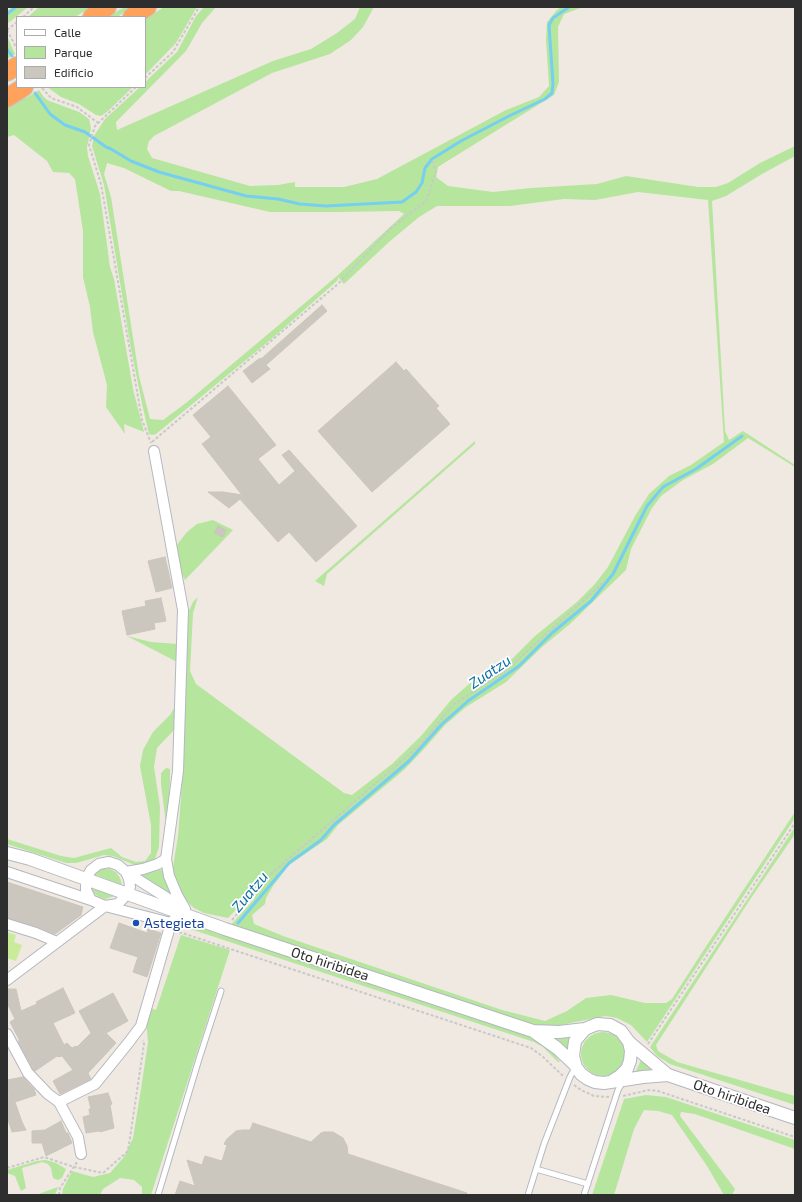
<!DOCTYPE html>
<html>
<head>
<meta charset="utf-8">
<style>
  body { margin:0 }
  #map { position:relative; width:802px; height:1202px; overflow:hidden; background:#efe9e1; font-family:"Exo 2",sans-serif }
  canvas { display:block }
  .frame { position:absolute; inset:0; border:8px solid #2e2e2e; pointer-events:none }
  .legend { position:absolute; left:16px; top:16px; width:130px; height:72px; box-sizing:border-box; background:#fff; border:1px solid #ababab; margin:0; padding:5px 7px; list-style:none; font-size:12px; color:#2e2e2e }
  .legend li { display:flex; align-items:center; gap:8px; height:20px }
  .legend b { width:20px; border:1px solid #ababab }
</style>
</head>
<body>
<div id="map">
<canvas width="802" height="1202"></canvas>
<div class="frame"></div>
<ul class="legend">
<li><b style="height:5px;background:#fff"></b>Calle</li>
<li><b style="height:11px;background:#b6e59e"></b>Parque</li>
<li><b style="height:11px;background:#cbc7bf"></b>Edificio</li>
</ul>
</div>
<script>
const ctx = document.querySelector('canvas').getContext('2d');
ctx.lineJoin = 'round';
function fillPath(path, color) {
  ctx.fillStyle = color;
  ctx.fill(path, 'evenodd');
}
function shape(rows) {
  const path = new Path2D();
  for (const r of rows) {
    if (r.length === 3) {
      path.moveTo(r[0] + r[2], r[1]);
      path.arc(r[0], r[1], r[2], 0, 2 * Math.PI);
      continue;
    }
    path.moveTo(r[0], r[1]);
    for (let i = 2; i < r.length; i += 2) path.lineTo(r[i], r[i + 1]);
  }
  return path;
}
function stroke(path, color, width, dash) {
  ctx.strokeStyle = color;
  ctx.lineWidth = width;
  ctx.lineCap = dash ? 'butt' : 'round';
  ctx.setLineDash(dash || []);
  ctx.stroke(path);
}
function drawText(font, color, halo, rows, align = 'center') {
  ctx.font = font + ' "Exo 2",sans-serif';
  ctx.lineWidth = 3.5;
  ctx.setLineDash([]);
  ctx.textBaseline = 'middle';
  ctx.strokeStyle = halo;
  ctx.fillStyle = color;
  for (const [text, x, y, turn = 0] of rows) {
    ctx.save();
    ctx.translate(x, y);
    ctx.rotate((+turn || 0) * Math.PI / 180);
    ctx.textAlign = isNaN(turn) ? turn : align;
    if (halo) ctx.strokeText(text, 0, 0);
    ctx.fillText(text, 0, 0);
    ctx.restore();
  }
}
const green = shape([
  [13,7,28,7,7,24,7,11],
  [39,7,91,7,75,17,28,17],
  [125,7,130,7,118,17,106,17],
  [164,7,197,7,176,43,145,75,145,19],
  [204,7,216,7,202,23,186,51,116,122,117,130,273,61,311,49,337,33,355,19,360,7,374,7,363,27,351,40,330,54,272,73,154,136,149,141,147,149,152,158,250,186,278,185,295,182,295,187,344,187,377,179,506,110,539,97,549,86,546,39,547,22,557,10,561,7,583,7,564,14,558,27,559,82,554,95,449,160,438,167,436,177,448,186,493,192,531,188,597,184,626,176,698,187,716,187,728,183,760,163,795,146,795,156,762,174,726,196,712,201,725,431,729,440,743,431,795,465,795,467,748,438,713,464,683,480,661,496,652,508,631,549,626,570,570,624,542,647,506,682,466,707,445,725,424,749,404,770,338,825,327,839,289,865,273,886,266,898,265,904,252,915,254,924,283,936,502,1010,545,1021,567,1011,586,998,611,995,645,1003,666,1003,672,999,701,954,795,812,795,818,647,1042,631,1025,617,1018,605,1016,556,1026,536,1026,231,925,255,898,251,894,228,918,204,913,194,908,182,897,174,881,173,867,178,836,181,798,188,613,193,602,198,597,193,613,190,671,196,684,344,793,352,795,392,764,421,736,451,700,469,684,481,679,506,665,535,636,577,602,595,584,608,567,635,516,649,494,669,476,691,465,724,442,708,200,638,192,595,200,564,199,510,206,437,206,419,217,389,242,344,284,338,277,338,280,275,336,156,434,152,435,149,434,143,408,131,349,104,185,92,146,94,136,105,119,140,87,145,87,145,82,177,52,196,16],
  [107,163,124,168,171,191,179,191,270,212,339,212,399,211,404,214,337,276,186,403,163,420,150,419,139,376,111,197,104,174],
  [7,36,15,54,7,59],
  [47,87,133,87,107,112,101,116,96,115,79,104,61,97],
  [39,90,43,96,47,100,79,112,89,119,91,128,87,147,88,156,100,194,110,267,114,279,133,389,144,432,124,424,125,434,106,407,107,385,93,332,90,307,83,277,83,231,75,179,69,173,53,172,47,161,14,135,7,137,7,108,25,97,26,98],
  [475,441,475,444,327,574,324,586,315,581],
  [213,520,233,530,185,580,181,572,176,546,187,532,197,524],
  [127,636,151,642,178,644,179,663],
  [177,703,175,729,157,748,154,767,160,807,159,847,155,859,147,865,137,866,113,856,104,855,76,863,66,863,7,844,7,839,61,856,74,858,111,848,122,857,136,862,145,861,151,853,151,825,140,766,143,750,153,732,170,715],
  [166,768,170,769,170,778,169,806,166,824,161,784,161,773],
  [795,827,795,834,751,898,656,1045,658,1051,677,1062,795,1096,795,1105,670,1064,657,1056,650,1047],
  [100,869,110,869,116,872,120,878,122,885,93,874],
  [164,869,165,880,172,896,135,873,148,873],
  [91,887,115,896,105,899,99,897,95,894],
  [183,922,187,922,528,1035,547,1045,560,1062,558,1062,543,1047,534,1042,178,925],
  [181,935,230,950,151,1195,142,1195,142,1187,134,1180,120,1178,103,1189,100,1195,62,1195,63,1189,72,1171,93,1177,110,1173,124,1157,133,1138,141,1089,148,1042,146,1019,150,1008,156,1010],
  [603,1054,22],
  [572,1036,567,1050,551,1037],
  [641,1060,655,1070,654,1073,636,1071],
  [646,1095,666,1097,795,1140,795,1149,695,1114,681,1112,680,1116,735,1189,732,1195,724,1195,707,1166,672,1115,658,1111,644,1110,634,1129,614,1195,592,1195,624,1099],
  [46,1160,56,1163,66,1169,62,1178,58,1180,53,1178,51,1168,48,1164,42,1162,22,1168,26,1188,21,1191,15,1176,7,1173,7,1170,37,1161],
  [58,1187,55,1195,36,1195]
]);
const pitch = shape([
  [7,932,16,935,14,942,22,945,16,961,7,958]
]);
const stream = shape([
  [7,14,16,7],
  [7,49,12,56],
  [35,93,50,114,65,125,85,132,106,147,111,149,131,161,159,172,246,196,278,199,300,204,326,206,402,202,416,192,422,183,425,168,432,159,461,141,509,116,545,99,552,93,553,84,549,25,553,18,569,7],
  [238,923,289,863,321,840,334,825,409,761,442,724,468,701,519,666,552,633,591,601,613,574,647,506,663,487,696,469,742,436]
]);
const building = shape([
  [322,305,327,311,266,365,270,369,252,383,243,371,260,358,261,359,322,305],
  [396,362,404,371,406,369,439,406,436,408,450,424,372,492,318,431,396,362],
  [228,386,276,445,258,459,279,485,295,471,282,455,289,450,357,526,316,562,289,532,278,542,240,499,229,508,208,492,223,492,242,495,202,444,211,437,193,415,228,386],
  [218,526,226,530,223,537,214,533,218,526],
  [165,557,172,588,156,592,148,561,165,557],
  [161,598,166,621,154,623,155,629,127,635,122,611,146,606,145,601,161,598],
  [7,882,83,907,81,915,55,934,38,927,7,918,7,882],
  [119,923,147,933,148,929,161,933,147,977,133,972,138,957,110,948,119,923],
  [63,988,75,1013,53,1023,64,1045,67,1043,72,1048,76,1046,77,1047,91,1033,79,1011,113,993,128,1021,106,1033,116,1043,88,1073,91,1079,60,1094,53,1081,73,1070,62,1056,58,1057,57,1056,35,1071,33,1069,18,1041,20,1041,10,1022,15,1019,7,1003,7,989,16,989,21,1011,37,1004,36,1002,63,988],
  [23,1077,34,1089,36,1095,15,1102,22,1122,26,1130,12,1132,7,1117,7,1098,9,1097,7,1080,23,1077],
  [108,1093,112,1104,110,1105,114,1128,100,1132,99,1131,86,1133,83,1117,90,1115,89,1109,91,1109,88,1097,108,1093],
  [61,1121,66,1133,68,1133,72,1143,46,1156,42,1143,32,1143,32,1131,45,1130,61,1121],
  [253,1123,311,1142,321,1133,324,1132,333,1132,343,1138,347,1146,348,1154,467,1193,466,1195,175,1195,180,1181,195,1186,187,1160,202,1165,205,1156,222,1161,227,1145,224,1144,227,1139,236,1131,242,1130,250,1130,253,1123]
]);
const path = shape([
  [23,17,34,7],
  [7,30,17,49],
  [7,30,17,22],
  [145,78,173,52,199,7],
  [136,87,95,126,89,145,101,184,142,420,151,443],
  [42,88,51,98,77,107,98,123],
  [152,442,338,284,390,229,426,201,436,172,432,159],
  [232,920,271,874,420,745,454,704,504,672,605,581],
  [179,932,531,1048,542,1056,563,1076],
  [648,1044,795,823],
  [574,1085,581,1090,594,1096,609,1097],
  [623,1096,649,1090,658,1091,795,1137],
  [7,1168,44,1157,74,1167,103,1173,128,1151,144,1044,143,1040],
  [59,1195,60,1188,77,1162]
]);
const service = shape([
  [536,1169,588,1184],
  [158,1195,199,1059,221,991],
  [528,1195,544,1144,570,1077,575,1068],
  [584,1195,618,1090,623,1081]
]);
const minor = shape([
  [154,451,183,610,178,771,166,859,169,876,177,895,185,909],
  [7,872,91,900,105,906,171,923],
  [126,872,183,908],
  [126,872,143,869,158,864,166,859],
  [7,924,36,933,57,942],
  [7,980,105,906,118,904,127,894,130,887,129,879,126,872,118,865,109,862,99,864,91,870,86,879,86,890,91,900],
  [7,1034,28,1073,48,1094,59,1102,78,1137,81,1154],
  [59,1102,95,1084,129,1042,141,1026,171,923,180,913]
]);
const tertiary = shape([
  [7,853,30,859,225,929,533,1031,559,1032,585,1029,597,1024,610,1025,621,1031,629,1042,668,1075,795,1118],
  [585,1029,575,1041,573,1056,576,1067,581,1074,588,1079,595,1082,604,1083,643,1077,668,1075],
  [533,1031,557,1048,574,1064],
  [612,1081,620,1076,627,1069,630,1061,631,1051,629,1042]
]);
const motorway = shape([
  [92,17,107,7],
  [132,17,147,7],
  [7,72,17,66],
  [7,98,24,87]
]);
const markers = [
  [136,923,4,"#1a4fb4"]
];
const transitNames = [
  ["Astegieta",144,923]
];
const streetNames = [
  ["Oto hiribidea",330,964,18],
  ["Oto hiribidea",732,1097,19]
];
const waterNames = [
  ["Zuatzu",490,672,-34],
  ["Zuatzu",250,892,-50]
];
fillPath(green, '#b6e59e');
fillPath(pitch, '#c9ec9a');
stroke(stream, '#75cff0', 3);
fillPath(building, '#cbc7bf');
stroke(building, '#cbc5ba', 1);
stroke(service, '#b4b7c1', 7);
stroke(minor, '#b4b7c1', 12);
stroke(tertiary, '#b4b7c1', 14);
stroke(motorway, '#c9c9c9', 20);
stroke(path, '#c9c9c9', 2, [3, 2]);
stroke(service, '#fff', 5);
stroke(minor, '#fff', 10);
stroke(tertiary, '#fff', 12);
stroke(motorway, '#ffa35c', 18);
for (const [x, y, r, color] of markers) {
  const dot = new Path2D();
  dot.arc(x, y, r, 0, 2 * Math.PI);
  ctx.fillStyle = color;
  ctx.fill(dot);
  stroke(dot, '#fff', 1.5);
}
drawText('14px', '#164399', '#fff', transitNames, 'left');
drawText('14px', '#2e2e2e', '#fff', streetNames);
drawText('italic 15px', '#0d6fa3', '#fff', waterNames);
</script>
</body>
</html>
